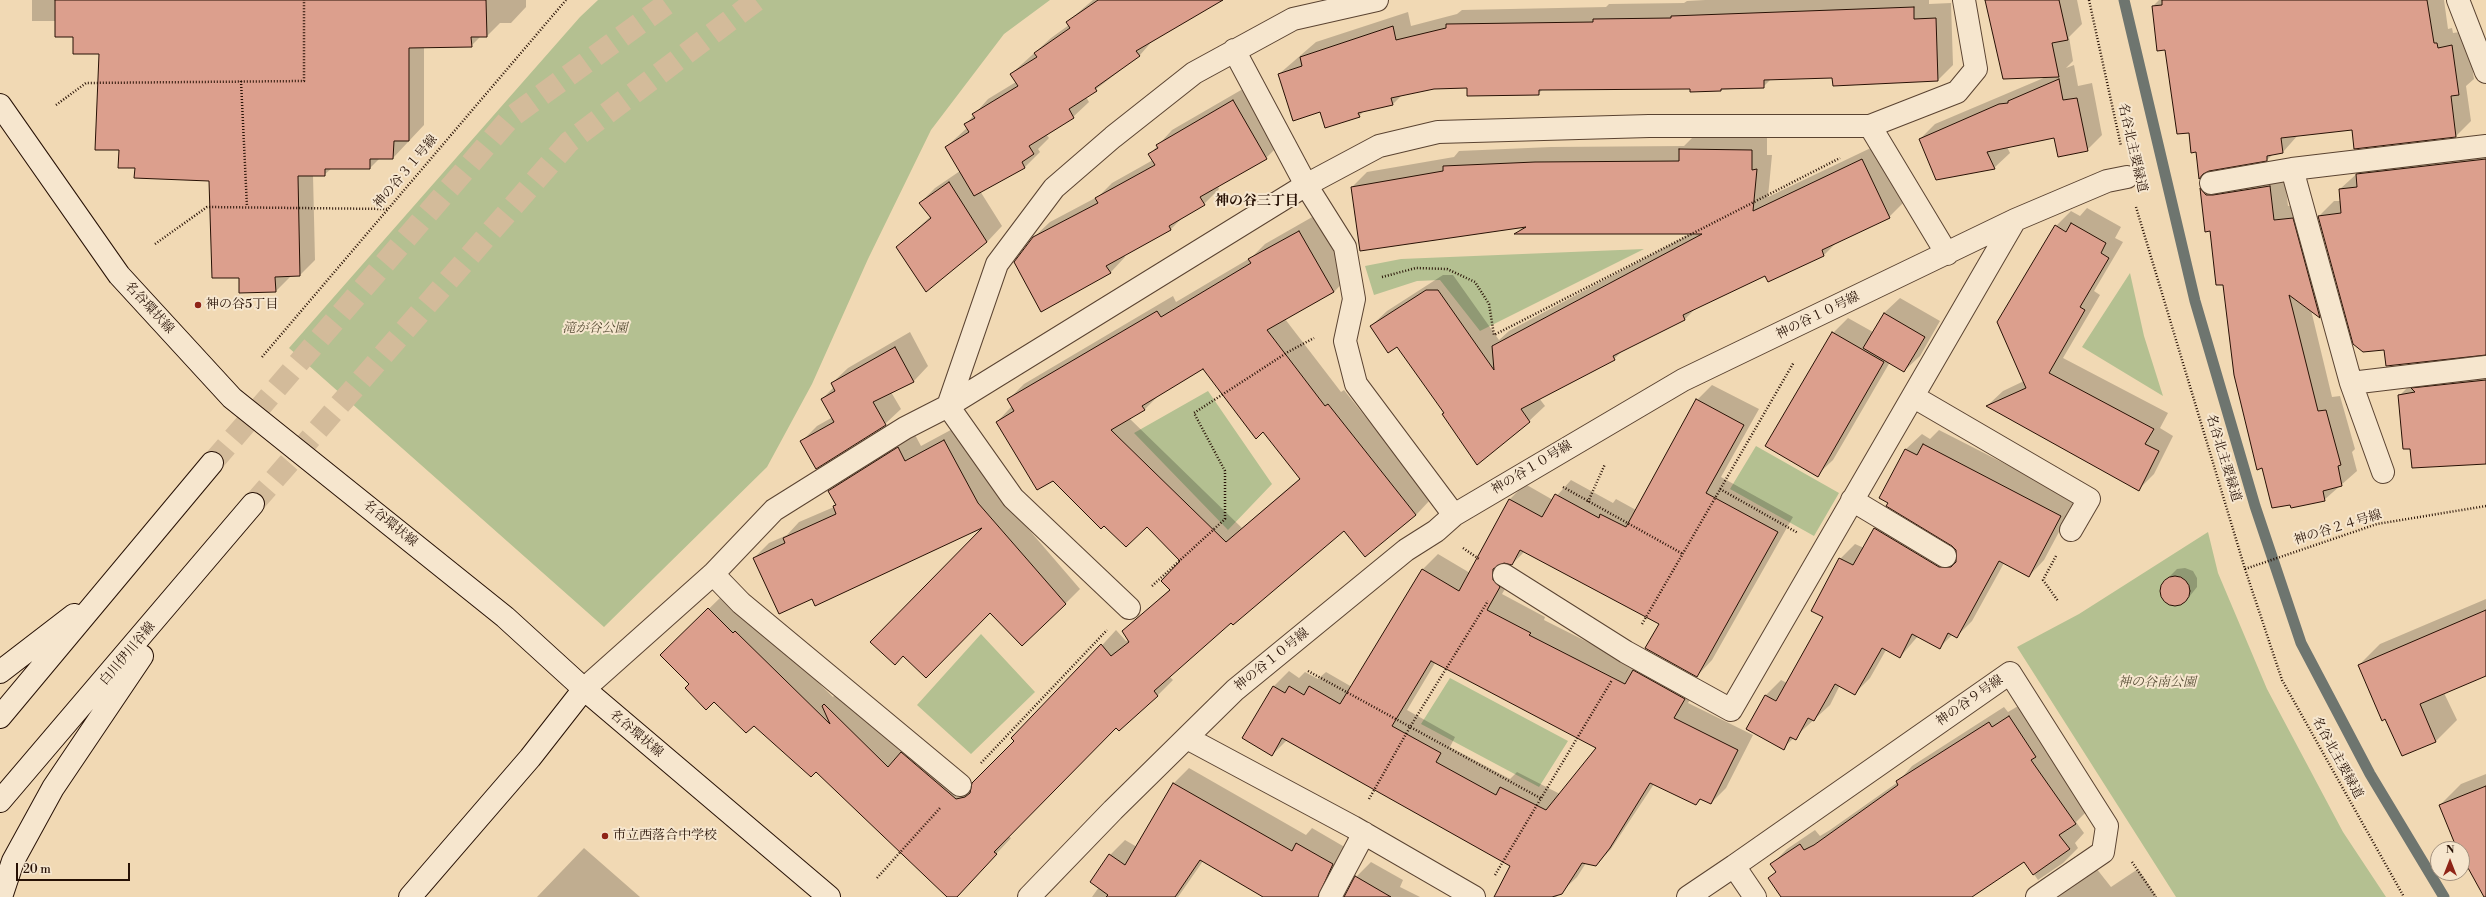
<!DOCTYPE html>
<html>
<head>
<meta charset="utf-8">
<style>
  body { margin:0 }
  #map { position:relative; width:2486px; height:897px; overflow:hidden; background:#f1d9b4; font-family:"Libre Bodoni",serif }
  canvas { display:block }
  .north { position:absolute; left:2430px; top:841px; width:40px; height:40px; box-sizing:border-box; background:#f6e6ce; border:1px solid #a3917e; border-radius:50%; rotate:0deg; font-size:11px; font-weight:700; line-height:16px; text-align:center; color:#271105 }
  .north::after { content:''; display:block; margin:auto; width:14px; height:18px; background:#8f2418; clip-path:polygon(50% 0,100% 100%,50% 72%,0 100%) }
  .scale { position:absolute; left:16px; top:863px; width:114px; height:18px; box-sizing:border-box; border:2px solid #271105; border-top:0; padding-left:5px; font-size:12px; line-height:14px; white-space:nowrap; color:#271105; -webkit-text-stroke:3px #f6e6ce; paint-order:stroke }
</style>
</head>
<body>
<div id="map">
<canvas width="2486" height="897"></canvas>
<div class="north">N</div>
<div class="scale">20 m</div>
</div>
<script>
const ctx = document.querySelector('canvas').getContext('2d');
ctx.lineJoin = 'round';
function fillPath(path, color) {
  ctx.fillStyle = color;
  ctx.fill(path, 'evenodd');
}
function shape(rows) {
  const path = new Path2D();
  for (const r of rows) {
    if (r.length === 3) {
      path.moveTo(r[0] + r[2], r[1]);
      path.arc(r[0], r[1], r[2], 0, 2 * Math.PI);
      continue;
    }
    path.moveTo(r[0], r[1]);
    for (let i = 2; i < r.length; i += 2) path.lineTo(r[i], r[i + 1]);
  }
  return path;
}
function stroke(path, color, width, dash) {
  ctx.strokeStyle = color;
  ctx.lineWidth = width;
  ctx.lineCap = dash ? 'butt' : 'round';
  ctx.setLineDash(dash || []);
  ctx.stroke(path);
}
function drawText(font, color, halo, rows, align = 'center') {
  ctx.font = font + ' "Libre Bodoni","Noto Serif JP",serif';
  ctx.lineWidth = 4;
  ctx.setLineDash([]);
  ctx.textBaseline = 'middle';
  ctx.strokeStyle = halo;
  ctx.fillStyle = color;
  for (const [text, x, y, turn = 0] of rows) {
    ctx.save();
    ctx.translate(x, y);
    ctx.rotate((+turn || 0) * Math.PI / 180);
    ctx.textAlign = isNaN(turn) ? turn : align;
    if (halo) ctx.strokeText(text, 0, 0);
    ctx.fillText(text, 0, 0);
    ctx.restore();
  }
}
const green = shape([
  [598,0,1050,0,1004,34,931,130,868,259,812,384,767,467,604,627,289,348,580,17],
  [1644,249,1480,331,1440,280,1417,281,1374,295,1365,266,1401,259],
  [2130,273,2144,336,2163,396,2082,347],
  [1208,391,1272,484,1228,530,1134,433],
  [1756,446,1839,493,1814,536,1730,489],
  [2208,532,2218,573,2267,689,2343,832,2386,897,2176,897,2017,647,2079,614],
  [981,634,1035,692,971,754,917,705],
  [1450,678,1568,741,1539,787,1421,724]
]);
const shadow = shape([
  [32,0,526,0,526,7,511,23,500,23,487,36,481,36,471,46,424,47,424,125,393,158,380,158,370,168,332,168,324,175,313,175,315,260,300,275,291,276,276,291,240,277,210,180,136,167,120,149,100,53,74,36,56,21,32,21],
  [1093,0,1213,0,1154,39,1140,55,1086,97,1089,102,1073,117,1046,134,1049,138,1038,149,1040,152,1025,167,980,191,1002,226,987,242,897,247,931,216,920,203,935,188,960,171,946,147,967,128,965,125,988,99,1016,82,1011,74,1051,38,1069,25,1067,22],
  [1705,0,1929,0,1929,4,1951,3,1953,65,1938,80,1833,77,1772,78,1763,87,1720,90,1691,88,1543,89,1538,94,1468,87,1434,88,1402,95,1392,105,1365,110,1359,116,1321,111,1279,74,1316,42,1408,12,1411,26,1457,14,1462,10,1606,7,1609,4,1684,3,1687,1],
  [1988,0,2077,0,2082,24,2069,37,2073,61,2066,68,2074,65,2078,86,2092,83,2102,135,2087,150,2055,137,2007,147,2010,153,1994,168,1920,139,1935,124,2046,77],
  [2159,0,2444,0,2448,29,2452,28,2453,33,2467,31,2474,79,2466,86,2471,121,2456,136,2353,129,2298,135,2283,152,2273,154,2267,160,2206,171,2200,177,2197,151,2153,6],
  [1248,86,1281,143,1266,158,1218,186,1219,189,1204,204,1183,217,1171,229,1124,255,1125,257,1110,273,1034,237,1050,222,1099,196,1112,183,1153,160,1150,154,1172,130],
  [1696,134,1767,136,1767,155,1772,155,1768,197,1877,145,1904,202,1889,217,1838,241,1824,255,1765,274,1696,308,1685,319,1624,349,1614,359,1539,398,1545,406,1529,421,1445,413,1398,346,1371,326,1387,311,1443,275,1453,275,1499,340,1509,331,1692,233,1517,233,1524,226,1352,187,1367,172,1454,157,1459,151,1551,147,1684,146],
  [2486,146,2486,354,2385,347,2319,216,2334,201,2341,201,2340,189,2372,160],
  [2284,171,2288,206,2307,204,2334,303,2320,317,2311,310,2332,397,2340,396,2355,449,2352,452,2357,471,2324,500,2224,284,2211,230,2206,230,2201,189,2216,175],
  [2087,208,2121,227,2115,238,2123,242,2094,291,2100,295,2063,358,2168,413,2160,428,2173,436,2154,474,2138,490,1988,405,2003,391,2024,381,2056,226,2071,211,2080,216],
  [1314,216,1349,276,1334,292,1285,319,1341,392,1344,390,1431,499,1416,515,1344,529,1231,622,1169,676,1173,680,1158,695,1119,729,1116,726,1008,836,1011,838,956,897,949,897,816,771,777,745,776,746,754,724,690,684,677,640,724,594,751,617,833,697,838,691,917,738,973,784,1015,741,1116,630,1126,641,1129,640,1123,631,1170,589,1182,561,1147,526,997,422,1012,406,1008,400,1024,384,1173,296,1176,302,1252,257,1265,244],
  [1204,368,1264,431,1300,478,1242,528,1129,418,1145,409,1160,394],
  [1900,298,1940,321,1920,356,1904,371,1890,362,1833,460,1817,475,1833,333,1848,318,1873,332,1884,313],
  [910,332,928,366,913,382,891,392,901,409,885,424,802,441,817,426,833,417,822,399,834,387,832,383,848,368],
  [2486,367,2486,462,2453,466,2452,463,2411,448,2399,396,2414,381],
  [1712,385,1759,409,1721,477,1793,517,1712,660,1697,676,1660,623,1525,551,1512,564,1508,563,1515,572,1502,594,1545,617,1544,620,1637,667,1699,683,1688,703,1753,735,1726,788,1711,803,1702,798,1696,804,1654,784,1611,849,1596,865,1586,863,1577,877,1556,897,1496,897,1512,866,1287,740,1272,755,1244,738,1274,686,1289,671,1299,678,1305,672,1318,679,1326,672,1352,687,1423,569,1438,554,1470,573,1510,499,1525,484,1553,500,1571,480,1613,503,1616,499,1636,510,1697,400],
  [1435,663,1597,747,1560,794,1517,772,1510,779,1450,747,1455,737,1407,710],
  [960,425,993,488,1080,589,1065,604,986,526,812,598,754,558,769,543,787,535,799,522,834,507,837,504,830,491,845,476,914,433,921,446],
  [1939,430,2076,500,2044,560,2029,576,2004,563,1972,621,1957,636,1953,634,1939,648,1918,636,1900,657,1886,650,1870,678,1855,693,1840,685,1830,705,1783,748,1748,728,1766,695,1781,680,1787,683,1824,617,1840,559,1855,544,1864,548,1875,528,1890,513,1957,552,1952,545,1881,498,1906,449,1922,434,1930,439],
  [2185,568,2193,571,2197,578,2197,587,2185,602,2177,606,2169,604,2163,599,2160,591,2162,584,2177,569],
  [2486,599,2486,675,2444,693,2457,720,2436,741,2402,755,2359,665,2380,644],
  [2025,702,2090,808,2076,822,2084,833,2075,843,2078,848,2063,863,2038,880,2024,860,1971,897,1783,897,1770,878,1777,871,1772,864,1787,849,1815,830,1820,836,1830,830,1898,782,1912,766,2004,707,2008,712],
  [1189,768,1306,835,1312,828,1348,849,1340,893,1347,893,1356,877,1371,862,1403,880,1400,887,1420,897,1265,897,1203,861,1178,897,1092,897,1099,887,1110,855,1125,840,1137,847,1174,783],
  [2486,774,2486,894,2462,856,2462,849,2458,849,2440,805,2461,784],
  [584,848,640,897,537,897],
  [2096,868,2111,887,2138,869,2157,897,2058,897,2069,887]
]);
const stream = shape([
  [2124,0,2195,301,2255,506,2301,643,2370,774,2444,897]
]);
const building = shape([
  [55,0,486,0,487,37,471,37,472,47,409,48,409,141,394,141,393,159,370,159,370,169,325,169,325,176,298,176,300,276,275,277,276,292,239,293,239,278,212,278,209,181,134,178,135,168,118,168,119,150,95,150,99,54,73,54,73,37,55,37,55,0],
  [1098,0,1223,0,1136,51,1140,56,1095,88,1097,91,1069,109,1074,118,1029,146,1034,154,1022,162,1025,168,974,196,945,147,969,132,964,124,975,118,972,114,1018,86,1010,74,1037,57,1034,53,1070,28,1066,22,1098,0],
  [1985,0,2059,0,2068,40,2052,43,2059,77,2003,79,1985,0],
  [2162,0,2427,0,2434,43,2437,43,2438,48,2452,45,2459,95,2451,96,2456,137,2354,149,2352,130,2281,138,2283,153,2267,156,2267,161,2209,171,2203,174,2199,179,2196,152,2191,153,2189,133,2177,134,2165,50,2157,51,2152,6,2162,5,2162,0],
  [1914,7,1914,19,1936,18,1938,81,1833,86,1832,78,1764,80,1764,88,1721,89,1721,91,1690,92,1690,89,1539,90,1539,95,1467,96,1467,88,1434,89,1391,98,1393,105,1358,113,1360,117,1325,128,1320,112,1293,121,1278,74,1302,66,1300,57,1393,26,1396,40,1446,28,1446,24,1593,22,1593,19,1671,18,1671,16,1914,7],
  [2059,79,2063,100,2077,98,2088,151,2058,157,2054,138,1987,152,1995,169,1936,180,1919,139,1999,104,2008,103,2008,101,2059,79],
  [1233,100,1267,159,1200,197,1205,205,1169,226,1171,230,1106,266,1111,273,1041,312,1014,262,1033,237,1098,203,1095,198,1155,165,1148,154,1158,148,1156,145,1233,100],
  [1679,149,1752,150,1752,170,1757,169,1753,211,1862,159,1890,218,1822,250,1824,256,1768,282,1765,276,1683,315,1685,320,1613,356,1615,360,1521,409,1530,422,1477,465,1442,414,1444,413,1397,347,1388,353,1370,326,1426,290,1438,290,1494,370,1492,346,1702,234,1514,234,1526,227,1360,251,1351,187,1443,171,1443,166,1535,162,1679,161,1679,149],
  [2486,159,2486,355,2386,366,2384,350,2363,352,2353,344,2318,216,2341,213,2339,189,2357,187,2356,174,2486,159],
  [949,182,987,242,926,292,896,247,931,218,919,203,949,182],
  [2270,186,2274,220,2293,218,2320,318,2289,295,2318,411,2326,410,2341,465,2338,466,2342,486,2323,491,2325,501,2291,508,2290,505,2272,508,2262,468,2257,470,2234,375,2223,285,2216,285,2210,231,2205,232,2200,188,2206,195,2213,195,2270,186],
  [2071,223,2106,243,2101,253,2109,258,2080,307,2085,310,2049,373,2154,429,2145,444,2159,451,2139,491,1986,406,2026,388,1997,322,2055,225,2066,232,2071,223],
  [1299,231,1334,292,1267,330,1325,406,1328,404,1416,515,1365,557,1344,531,1233,625,1231,623,1154,691,1158,696,1119,731,1116,728,994,852,997,854,957,897,947,897,816,772,811,777,754,726,746,733,714,702,706,710,685,688,689,684,660,655,708,608,733,633,735,631,830,724,822,706,824,704,888,767,901,752,956,799,965,797,970,793,972,783,1014,741,1011,738,1101,644,1111,656,1129,642,1122,631,1170,590,1161,581,1180,561,1147,527,1126,547,1104,526,1101,529,1053,481,1037,490,996,422,1014,411,1007,399,1157,311,1161,317,1251,263,1248,259,1299,231],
  [1203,369,1256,439,1263,432,1300,479,1226,542,1111,430,1145,410,1142,406,1203,369],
  [1884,313,1925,337,1904,372,1863,348,1884,313],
  [1832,332,1884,362,1818,477,1765,446,1832,332],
  [895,347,914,382,873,402,886,425,816,469,800,441,834,422,821,399,835,391,831,383,895,347],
  [2486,380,2486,464,2412,468,2410,449,2403,449,2398,395,2415,392,2411,388,2486,380],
  [1696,399,1744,425,1706,493,1778,532,1697,677,1645,648,1659,624,1520,550,1512,565,1504,563,1493,569,1493,580,1500,587,1487,610,1531,633,1529,635,1625,684,1633,670,1685,699,1674,718,1738,750,1711,804,1700,799,1696,805,1650,783,1610,848,1596,866,1582,863,1562,894,1552,897,1494,897,1510,866,1282,738,1272,756,1242,738,1273,686,1285,693,1289,686,1304,695,1309,686,1340,704,1422,569,1459,591,1509,499,1542,517,1555,494,1599,518,1600,514,1626,527,1696,399],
  [1431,661,1596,748,1546,810,1500,787,1496,795,1436,762,1441,753,1392,726,1431,661],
  [944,440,978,503,1066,604,1022,646,990,613,926,678,903,656,895,665,870,642,982,528,815,606,812,599,779,614,753,558,785,543,783,538,836,514,833,506,836,505,828,491,898,447,905,461,944,440],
  [1923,444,2061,516,2029,577,1999,561,1957,638,1948,633,1940,649,1912,634,1900,658,1882,648,1855,695,1835,684,1814,721,1808,718,1796,740,1790,737,1784,750,1746,729,1765,695,1776,701,1823,617,1811,611,1839,558,1853,565,1874,528,1939,567,1951,567,1956,562,1956,550,1952,546,1886,506,1888,503,1879,498,1905,449,1917,455,1923,444],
  [2175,591,15],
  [2486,610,2486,676,2420,704,2436,742,2402,756,2385,719,2382,721,2358,665,2486,610],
  [2009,716,2036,757,2031,760,2076,824,2059,835,2070,849,2033,875,2024,862,1972,897,1781,897,1768,878,1776,872,1770,864,1800,844,1804,850,1814,845,1898,785,1896,781,1989,722,1992,727,2009,716],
  [1173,783,1292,851,1296,843,1333,864,1318,897,1263,897,1200,860,1175,897,1106,897,1108,895,1090,882,1109,854,1125,865,1173,783],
  [2486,786,2486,897,2484,897,2462,857,2462,849,2457,849,2439,805,2486,786],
  [1355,876,1391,897,1344,897,1355,876]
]);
const secondaryTunnel = shape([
  [212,463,510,118,672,0],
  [253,504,569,142,757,0]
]);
const path = shape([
  [2089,0,2121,146],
  [241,81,247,207],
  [56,105,86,83,304,81,304,0],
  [2136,207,2245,569,2282,680,2404,897],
  [155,244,207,207,387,209],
  [1382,277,1416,268,1447,269,1475,282,1489,304,1494,335,1840,158],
  [262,357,566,0],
  [1563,487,1683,554],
  [1720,489,1798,533],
  [1588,502,1605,464],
  [1463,548,1479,559],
  [2056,556,2043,580,2058,601],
  [2245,569,2377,524,2486,506],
  [1152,586,1225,519,1225,471,1194,413,1288,352,1314,338],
  [1642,624,1794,362],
  [1308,671,1542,799],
  [981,763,1107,630],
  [1369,799,1410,727,1488,601],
  [2132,862,2156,897],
  [1495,875,1612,680],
  [877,878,940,808]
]);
const street = shape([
  [2458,0,2486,72],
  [1234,50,1306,185,1345,247,1354,299,1345,341,1356,384,1454,515],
  [1870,126,1957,92,1976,69,1964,0],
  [2292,169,2351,383,2486,367],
  [2211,183,2292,169,2486,146],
  [2351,383,2383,472],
  [1914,397,2089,499,2071,530],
  [1852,500,1945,556],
  [713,574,741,603,960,785],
  [1504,575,1626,652,1731,710,2015,220],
  [1129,608,1013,498,948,406,997,264,1054,188,1113,137,1194,73,1293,19,1377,0],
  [584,689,713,574,774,510,905,428,948,406,1306,185,1379,146,1438,132,1649,126,1870,126,1947,254],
  [1187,738,1353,827,1474,897],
  [1734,866,2010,673,2107,826,2103,852,2037,897],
  [1029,897,1113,810,1235,690,1406,550,1436,531,1454,515,1683,380,2015,220,2107,181,2127,177],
  [1330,897,1364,833],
  [1688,897,1734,866,1755,897]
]);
const secondary = shape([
  [0,105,119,275,232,398,505,617,584,689,829,897],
  [0,672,74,615],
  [0,717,212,463],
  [0,801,253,504],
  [1,897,13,861,53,788,142,656],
  [410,897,530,758,584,689]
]);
const markers = [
  [198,305,4,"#8f2418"],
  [605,836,4,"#8f2418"]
];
const streetNames = [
  ["名谷北主要緑道",2132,148,77],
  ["神の谷３１号線",406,172,-50],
  ["名谷環状線",149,308,47],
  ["神の谷１０号線",1818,316,-26],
  ["名谷北主要緑道",2223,458,73],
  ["神の谷１０号線",1532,468,-31],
  ["名谷環状線",390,524,39],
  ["神の谷２４号線",2338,528,-17],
  ["白川伊川谷線",128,654,-50],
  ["神の谷１０号線",1272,660,-39],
  ["神の谷９号線",1970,701,-35],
  ["名谷環状線",636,734,40],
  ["名谷北主要緑道",2337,758,61]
];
const poiNames = [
  ["神の谷5丁目",206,305],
  ["市立西落合中学校",613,836]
];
const parkNames = [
  ["滝が谷公園",595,329],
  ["神の谷南公園",2157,683]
];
const neighbourhoodNames = [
  ["神の谷三丁目",1257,202]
];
fillPath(green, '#b4c091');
fillPath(shadow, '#0003');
stroke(stream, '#6e756f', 11);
fillPath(building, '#dc9f8d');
stroke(building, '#271105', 1);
stroke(secondaryTunnel, '#d3bb9a', 22, [22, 11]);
stroke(street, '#5a4331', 24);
stroke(secondary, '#271105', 24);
stroke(path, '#271105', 2.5, [1, 2]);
stroke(street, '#f6e6ce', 22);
stroke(secondary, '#f6e6ce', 22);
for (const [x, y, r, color] of markers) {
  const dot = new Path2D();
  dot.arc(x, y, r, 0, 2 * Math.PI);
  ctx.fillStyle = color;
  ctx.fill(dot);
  stroke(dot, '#f6e6ce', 1.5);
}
drawText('13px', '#271105', '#f6e6ce', streetNames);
drawText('13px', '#271105', '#f6e6ce', poiNames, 'left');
drawText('italic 13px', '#584e36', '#f6e6ce', parkNames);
drawText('bold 14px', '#271105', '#f6e6ce', neighbourhoodNames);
</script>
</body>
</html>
